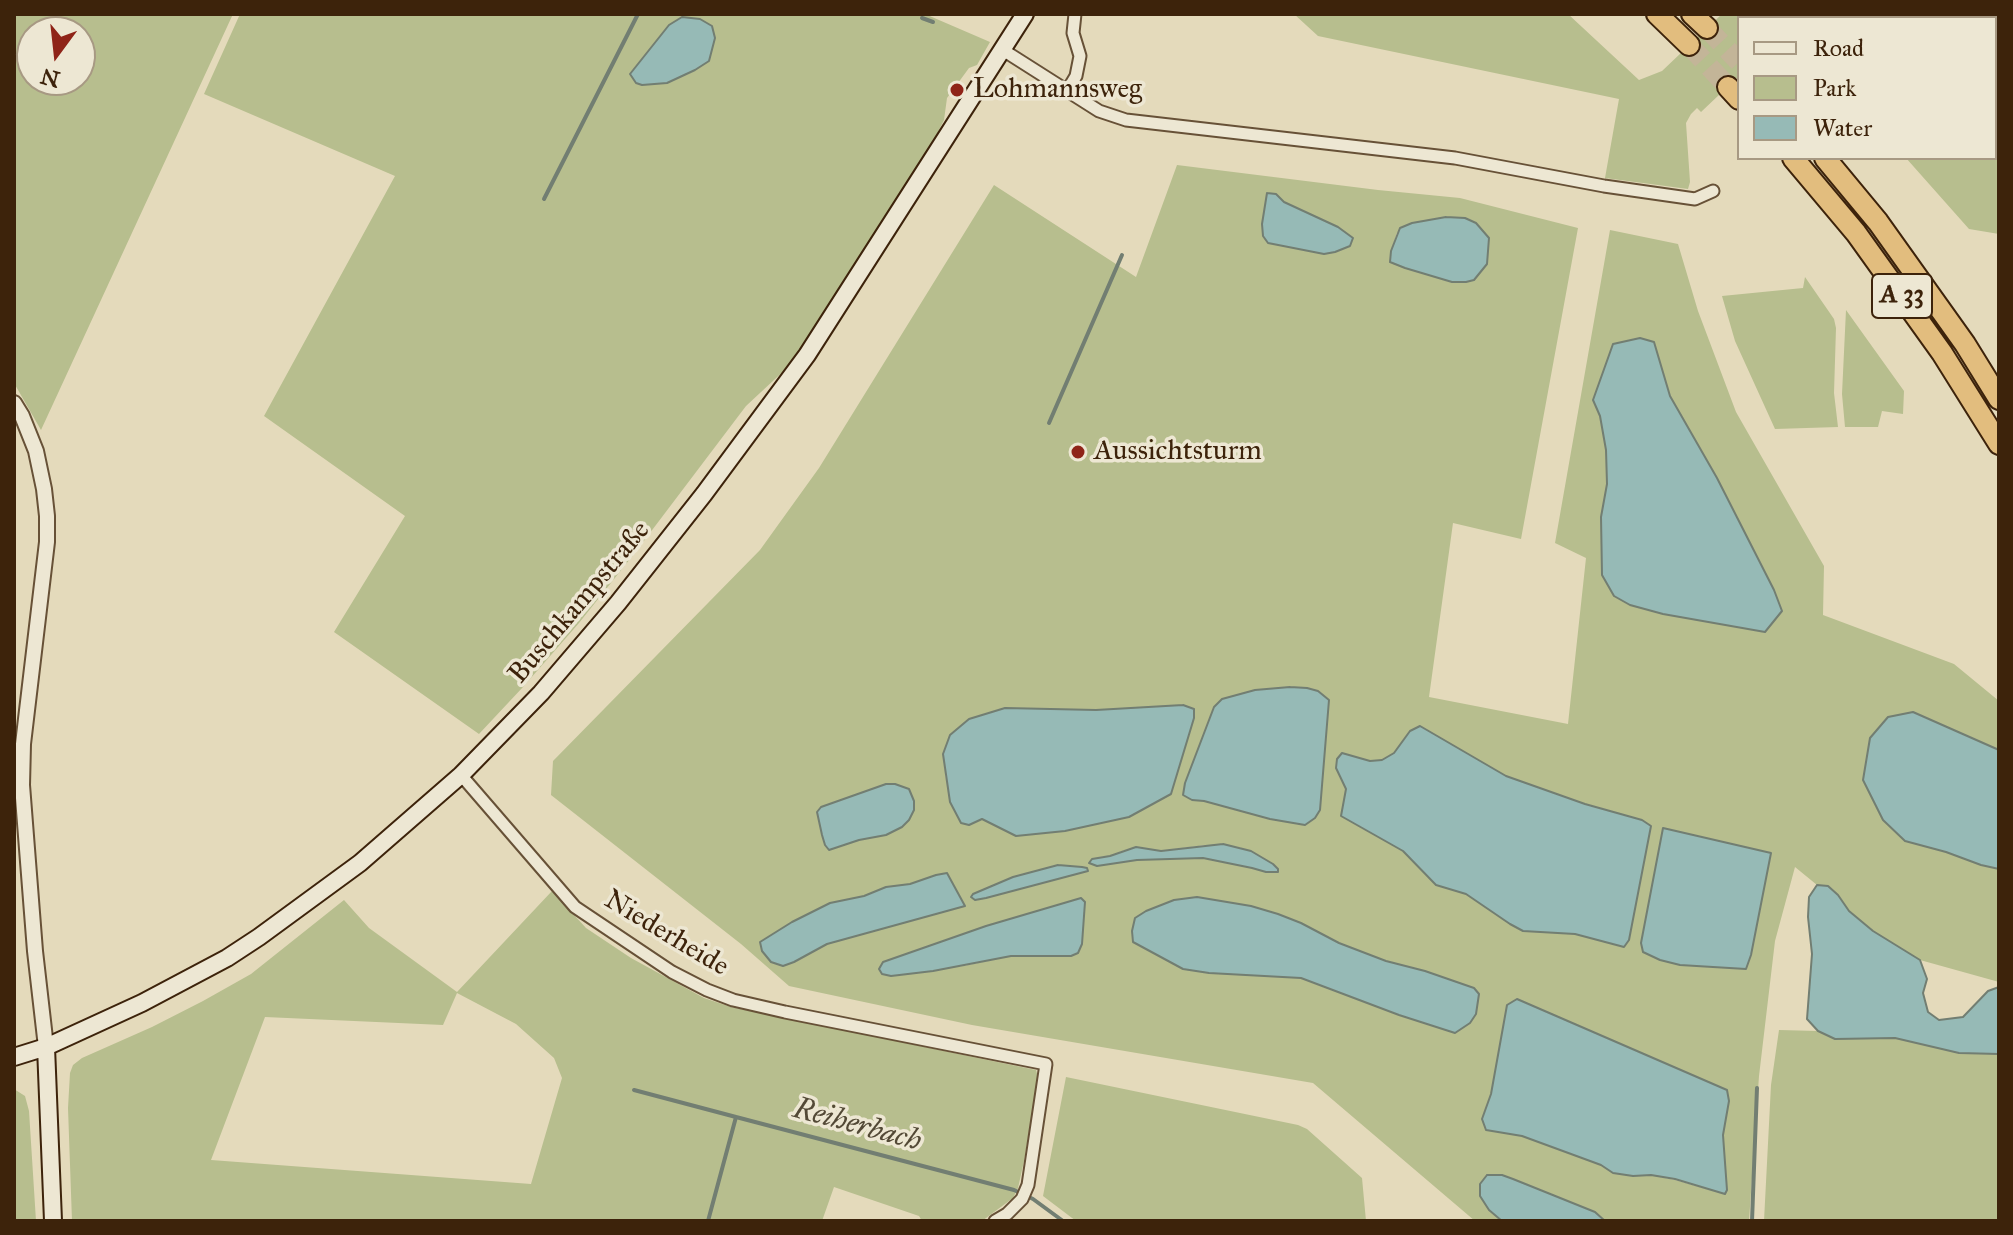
<!DOCTYPE html>
<html>
<head>
<meta charset="utf-8">
<style>
  body { margin:0 }
  #map { position:relative; width:2013px; height:1235px; overflow:hidden; background:#e4dabb; font-family:"IM FELL Great Primer",serif }
  canvas { display:block }
  .frame { position:absolute; inset:0; border:16px solid #3d230b; pointer-events:none }
  .legend { position:absolute; left:1737px; top:16px; width:260px; height:144px; box-sizing:border-box; background:#ede7d3; border:2px solid #a79983; margin:0; padding:10px 14px; list-style:none; font-size:24px; color:#3d230b }
  .legend li { display:flex; align-items:center; gap:16px; height:40px }
  .legend b { width:40px; border:2px solid #a79983 }
  .north { position:absolute; left:16px; top:16px; width:80px; height:80px; box-sizing:border-box; background:#ede7d3; border:2px solid #a79983; border-radius:50%; rotate:195deg; font-size:22px; font-weight:700; line-height:32px; text-align:center; color:#3d230b }
  .north::after { content:''; display:block; margin:auto; width:28px; height:36px; background:#8f2418; clip-path:polygon(50% 0,100% 100%,50% 72%,0 100%) }
</style>
</head>
<body>
<div id="map">
<canvas width="2013" height="1235"></canvas>
<div class="frame"></div>
<ul class="legend">
<li><b style="height:10px;background:#ede7d3"></b>Road</li>
<li><b style="height:22px;background:#b7be8e"></b>Park</li>
<li><b style="height:22px;background:#96bab6"></b>Water</li>
</ul>
<div class="north">N</div>
</div>
<script>
const ctx = document.querySelector('canvas').getContext('2d');
ctx.lineJoin = 'round';
function fillPath(path, color) {
  ctx.fillStyle = color;
  ctx.fill(path, 'evenodd');
}
function shape(rows) {
  const path = new Path2D();
  for (const r of rows) {
    path.moveTo(r[0], r[1]);
    for (let i = 2; i < r.length; i += 2) path.lineTo(r[i], r[i + 1]);
  }
  return path;
}
function stroke(path, color, width, dash) {
  ctx.strokeStyle = color;
  ctx.lineWidth = width;
  ctx.lineCap = dash ? 'butt' : 'round';
  ctx.setLineDash(dash || []);
  ctx.stroke(path);
}
function drawText(font, color, halo, rows, align = 'center') {
  ctx.font = font + ' "IM FELL Great Primer",serif';
  ctx.lineWidth = 7;
  ctx.setLineDash([]);
  ctx.textBaseline = 'middle';
  ctx.strokeStyle = halo;
  ctx.fillStyle = color;
  for (const [text, x, y, turn = 0] of rows) {
    ctx.save();
    ctx.translate(x, y);
    ctx.rotate((+turn || 0) * Math.PI / 180);
    ctx.textAlign = isNaN(turn) ? turn : align;
    if (halo) ctx.strokeText(text, 0, 0);
    ctx.fillText(text, 0, 0);
    ctx.restore();
  }
}
const green = shape([
  [14,14,233,14,41,430,14,383],
  [32,32,80,32,80,80,32,80],
  [240,14,925,14,990,42,977,65,969,68,947,98,944,120,926,156,804,346,789,366,746,406,634,554,579,623,523,687,479,734,334,632,405,516,264,416,395,176,204,94],
  [646,55,709,61,630,74],
  [1294,14,1568,14,1639,80,1662,71,1722,14,1999,14,1999,234,1969,229,1906,158,1995,158,1995,18,1739,18,1739,76,1701,112,1697,108,1691,114,1686,123,1690,182,1688,189,1605,178,1619,99,1318,36],
  [1177,165,1378,190,1460,198,1578,228,1521,539,1453,523,1429,697,1568,724,1586,558,1555,543,1610,230,1678,244,1698,311,1736,412,1824,566,1823,615,1954,664,1999,701,1999,750,1913,712,1946,852,1981,865,1999,869,1999,982,1920,960,1873,931,1849,911,1838,895,1828,887,1817,885,1795,867,1775,941,1759,1076,1749,1221,1605,1221,1595,1212,1582,1208,1489,1210,1502,1221,1475,1221,1313,1083,972,1025,789,986,741,944,551,795,553,761,760,550,819,468,994,185,1136,277],
  [1267,193,1276,194,1284,202,1338,227,1263,236,1262,224],
  [1446,217,1474,280,1466,282,1452,282,1405,268,1391,251,1397,233,1412,223],
  [1654,342,1670,396,1717,478,1774,590,1765,631,1663,614,1630,605,1614,596,1602,575,1601,517,1607,484,1606,450,1600,416,1593,400],
  [1290,687,1307,688,1318,691,1329,700,1204,801,1192,800,1185,783,1214,707,1222,699,1255,690],
  [1183,705,1194,709,1194,718,1171,794,1129,817,1065,831,1016,836,982,818,946,779,943,754,950,735,1096,710],
  [1420,726,1506,776,1585,804,1642,820,1623,947,1575,934,1523,931,1510,924,1466,894,1436,885,1403,851,1385,840,1346,789,1339,776,1370,761,1382,760,1394,753,1410,731],
  [886,784,909,820,902,826,886,835,859,840,830,850,849,798],
  [1663,828,1770,853,1751,955,1641,943],
  [1206,845,1238,847,1251,851,1273,864,1278,872,1266,872,1252,868,1203,858,1137,860,1097,866,1100,857,1110,856,1125,850,1144,848,1161,851],
  [1034,871,1088,871,975,900,973,894,1013,877],
  [936,875,956,892,965,906,827,944,795,962,783,966,830,903,864,896,886,887,910,884],
  [1197,897,1251,906,1301,923,1339,943,1386,961,1425,971,1346,995,1300,978,1209,973,1183,969,1134,942],
  [1085,902,1082,944,1061,956,1011,956,963,966,882,974,879,969,883,963],
  [1517,999,1729,1101,1723,1135,1727,1190,1725,1194,1675,1180,1651,1175,1633,1176,1613,1173,1601,1165,1522,1136,1497,1132,1482,1119,1491,1094,1507,1005],
  [1805,277,1834,319,1836,328,1834,393,1838,427,1775,429,1735,341,1722,296,1803,288],
  [1846,310,1904,391,1903,414,1882,411,1878,427,1845,427,1842,394],
  [552,891,586,928,631,958,704,998,731,1007,1036,1070,1038,1077,1024,1161,1018,1188,1013,1198,982,1221,922,1221,919,1216,834,1187,822,1221,72,1221,68,1108,70,1073,73,1065,82,1058,152,1027,203,1001,251,974,344,900,369,928,457,992],
  [457,993,516,1024,554,1058,562,1078,531,1184,211,1160,265,1017,443,1025],
  [1779,1030,1818,1031,1835,1039,1895,1038,1959,1053,1999,1054,1999,1221,1764,1221,1771,1085],
  [1066,1077,1298,1125,1307,1129,1362,1178,1366,1221,1076,1221,1043,1196],
  [14,1089,25,1096,29,1111,36,1221,14,1221]
]);
const water = shape([
  [682,17,700,19,712,26,715,38,709,61,695,70,667,83,642,85,636,83,630,74,669,25,682,17],
  [1267,193,1276,194,1284,202,1338,227,1353,238,1350,246,1335,252,1324,254,1268,243,1263,236,1262,224,1267,193],
  [1446,217,1465,218,1476,223,1489,238,1487,264,1474,280,1466,282,1452,282,1405,268,1390,262,1391,251,1400,228,1412,223,1446,217],
  [1640,338,1654,342,1670,396,1717,478,1774,590,1782,611,1765,632,1663,614,1630,605,1614,596,1602,575,1601,517,1607,484,1606,450,1600,416,1593,400,1613,344,1640,338],
  [1290,687,1307,688,1318,691,1329,700,1320,810,1315,818,1305,825,1270,819,1204,801,1192,800,1183,795,1185,783,1214,707,1222,699,1255,690,1290,687],
  [1183,705,1194,709,1194,718,1171,794,1129,817,1065,831,1016,836,982,819,969,825,961,823,950,802,943,754,950,735,969,719,1005,708,1096,710,1183,705],
  [1913,712,1999,750,1999,869,1981,865,1946,852,1905,841,1883,820,1863,780,1870,738,1888,717,1913,712],
  [1420,726,1506,776,1585,804,1642,820,1651,826,1629,940,1624,947,1575,934,1523,931,1510,924,1466,894,1436,885,1403,851,1341,816,1346,789,1336,768,1337,759,1342,753,1370,761,1382,760,1394,753,1410,731,1420,726],
  [886,784,895,784,909,789,914,801,914,810,909,820,902,827,886,835,859,840,829,850,825,845,822,835,817,812,821,807,886,784],
  [1663,828,1771,853,1751,955,1746,969,1680,965,1660,960,1643,952,1641,943,1663,828],
  [1223,844,1251,851,1273,864,1278,869,1278,872,1266,872,1252,868,1203,858,1137,860,1097,866,1089,863,1092,859,1110,856,1136,847,1161,851,1223,844],
  [1058,865,1082,867,1087,868,1088,871,986,898,975,900,971,897,973,894,1013,877,1058,865],
  [947,873,965,906,827,944,794,962,783,966,771,962,762,951,760,942,792,922,830,903,864,896,886,887,910,884,936,875,947,873],
  [1817,885,1828,886,1838,895,1849,911,1873,931,1920,960,1927,979,1923,993,1928,1012,1939,1020,1963,1017,1988,991,1999,987,1999,1054,1959,1053,1895,1038,1835,1039,1818,1031,1807,1019,1812,954,1808,917,1809,897,1817,885],
  [1197,897,1251,906,1278,914,1301,923,1339,943,1386,961,1425,971,1474,988,1479,994,1476,1014,1470,1023,1455,1033,1399,1015,1301,978,1209,973,1183,969,1133,942,1132,931,1135,918,1146,911,1174,900,1197,897],
  [1081,898,1085,902,1082,944,1078,953,1071,956,1011,956,933,971,891,976,882,974,879,969,883,962,986,926,1081,898],
  [1517,999,1727,1090,1729,1101,1723,1135,1727,1190,1725,1194,1675,1179,1651,1175,1633,1176,1613,1173,1601,1165,1522,1136,1486,1130,1482,1119,1491,1094,1507,1005,1517,999],
  [1487,1175,1502,1175,1513,1179,1595,1212,1605,1221,1502,1221,1489,1210,1480,1196,1480,1184,1487,1175]
]);
const stream = shape([
  [922,18,933,22],
  [544,199,638,14],
  [1049,423,1122,255],
  [634,1090,736,1117],
  [708,1221,736,1117,1014,1190,1033,1199,1063,1221],
  [1752,1221,1757,1088]
]);
const motorwayTunnel = shape([
  [1707,28,1739,62],
  [1689,45,1728,87]
]);
const minor = shape([
  [1003,50,1099,111,1126,120,1455,158,1604,186,1695,199,1713,191],
  [1067,91,1076,76,1080,56,1073,33,1075,14],
  [461,775,575,907,672,972,707,990,733,1000,785,1012,1046,1064,1028,1185,1022,1199,1007,1214,995,1221]
]);
const tertiary = shape([
  [14,403,22,416,36,451,44,489,47,516,47,542,23,744,22,785,35,951,46,1047]
]);
const secondary = shape([
  [46,1047,53,1221],
  [14,1057,46,1047,142,1003,227,958,259,937,360,863,461,775,541,693,618,603,704,494,807,355,1025,14]
]);
const motorway = shape([
  [1657,14,1689,45],
  [1692,14,1707,28],
  [1728,87,1739,99],
  [1793,158,1856,233,1942,353,1999,444],
  [1825,158,1878,222,1965,344,1999,399]
]);
const markers = [
  [957,90,8,"#8f2418"],
  [1078,452,8,"#8f2418"]
];
const shields = [
  [1902,296,60]
];
const shieldNames = [
  ["A 33",1902,296]
];
const poiNames = [
  ["Lohmannsweg",973,90],
  ["Aussichtsturm",1094,452]
];
const streetNames = [
  ["Buschkampstraße",580,603,-50],
  ["Niederheide",666,934,31]
];
const waterNames = [
  ["Reiherbach",857,1126,15]
];
fillPath(green, '#b7be8e');
fillPath(water, '#96bab6');
stroke(water, '#727e72', 2);
stroke(stream, '#727e72', 4);
stroke(motorwayTunnel, '#c3b598', 20, [20, 10]);
stroke(minor, '#675137', 15);
stroke(tertiary, '#675137', 18);
stroke(secondary, '#3d230b', 20);
stroke(motorway, '#3d230b', 24);
stroke(minor, '#ede7d3', 11);
stroke(tertiary, '#ede7d3', 14);
stroke(secondary, '#ede7d3', 16);
stroke(motorway, '#e2bd7e', 20);
for (const [x, y, r, color] of markers) {
  const dot = new Path2D();
  dot.arc(x, y, r, 0, 2 * Math.PI);
  ctx.fillStyle = color;
  ctx.fill(dot);
  stroke(dot, '#ede7d3', 3);
}
for (const [x, y, w] of shields) {
  const box = new Path2D();
  box.roundRect(x - w / 2, y - 22, w, 44, 6);
  ctx.fillStyle = '#ede7d3';
  ctx.fill(box);
  stroke(box, '#3d230b', 2);
}
drawText('bold 26px', '#3d230b', null, shieldNames);
drawText('28px', '#3d230b', '#ede7d3', poiNames, 'left');
drawText('28px', '#3d230b', '#ede7d3', streetNames);
drawText('italic 30px', '#534936', '#ede7d3', waterNames);
</script>
</body>
</html>
